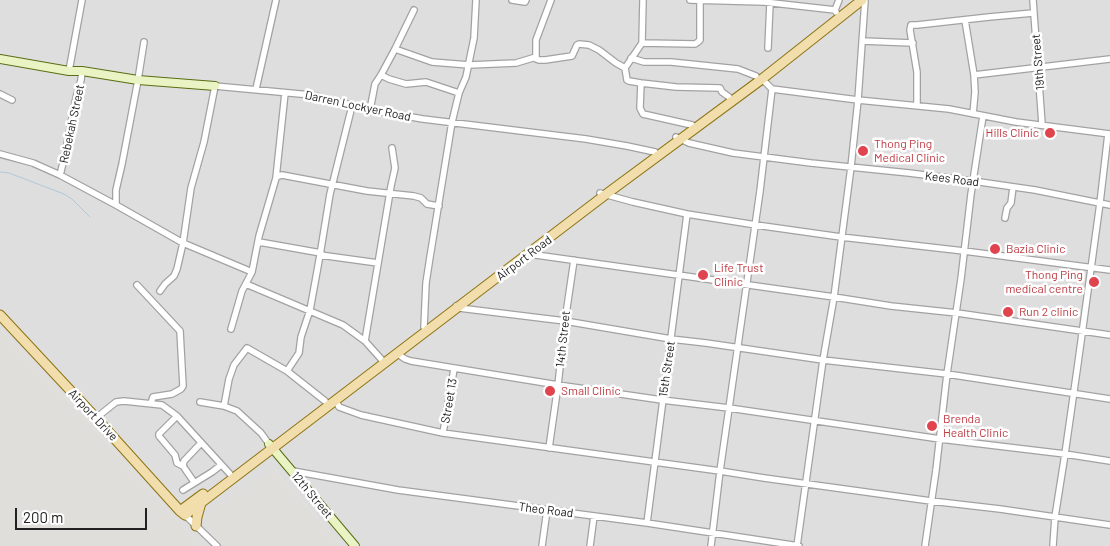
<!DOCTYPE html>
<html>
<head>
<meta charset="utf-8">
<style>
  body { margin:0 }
  #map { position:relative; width:1110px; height:546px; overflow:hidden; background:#f0efe9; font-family:Barlow,sans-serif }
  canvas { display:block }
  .scale { position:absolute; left:15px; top:508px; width:132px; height:22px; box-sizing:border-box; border:2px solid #212121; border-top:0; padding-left:6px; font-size:15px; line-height:18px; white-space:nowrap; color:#212121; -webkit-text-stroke:4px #fff; paint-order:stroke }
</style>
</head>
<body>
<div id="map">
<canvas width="1110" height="546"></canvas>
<div class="scale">200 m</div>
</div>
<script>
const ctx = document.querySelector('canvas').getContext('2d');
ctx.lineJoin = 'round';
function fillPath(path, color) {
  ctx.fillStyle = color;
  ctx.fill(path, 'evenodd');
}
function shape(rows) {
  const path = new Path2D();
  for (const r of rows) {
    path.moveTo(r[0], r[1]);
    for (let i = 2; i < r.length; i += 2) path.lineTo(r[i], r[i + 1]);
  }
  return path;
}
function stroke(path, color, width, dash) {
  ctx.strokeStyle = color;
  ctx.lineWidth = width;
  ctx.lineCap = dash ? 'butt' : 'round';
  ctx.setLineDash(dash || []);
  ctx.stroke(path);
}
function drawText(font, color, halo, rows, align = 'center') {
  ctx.font = font + ' Barlow,sans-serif';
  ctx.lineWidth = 5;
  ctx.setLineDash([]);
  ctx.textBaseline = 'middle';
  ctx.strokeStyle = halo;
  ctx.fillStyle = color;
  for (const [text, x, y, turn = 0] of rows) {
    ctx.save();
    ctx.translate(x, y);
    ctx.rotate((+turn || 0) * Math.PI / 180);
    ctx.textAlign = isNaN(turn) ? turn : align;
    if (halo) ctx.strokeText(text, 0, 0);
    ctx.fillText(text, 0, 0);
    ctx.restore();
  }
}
const residential = shape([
  [0,0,1110,0,1110,546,342,546,274,469,206,524,217,541,214,546,200,546,89,423,0,329]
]);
const airport = shape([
  [0,329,89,423,200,546,0,546],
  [274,469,342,546,214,546,217,541,206,524,207,513]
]);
const stream = shape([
  [0,172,9,173,64,194,72,199,90,217]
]);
const street = shape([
  [512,0,525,2,526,0],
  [551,0,536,40,536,59,539,60,545,60,572,56,577,45,579,44,589,45,599,50,616,63,625,68],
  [643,0,642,43,625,68,627,80,629,81,641,83,676,87,720,88,722,92,729,97],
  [690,0,764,2,835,10],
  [1033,0,1042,124],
  [836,12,835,10,839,0],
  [965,20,974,75,975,92,973,114],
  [862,41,913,43],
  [642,43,695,44,698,42,700,40,700,0],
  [768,48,770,3],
  [395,49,432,62,469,65,516,63,536,57],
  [631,58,644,62,671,62,738,69,756,76],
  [69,71,82,0],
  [381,75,389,79,406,84,426,82,459,93],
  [974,75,1110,59],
  [762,79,772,89,858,100,949,109,1016,122,1110,134],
  [641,83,640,108,643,114,692,125],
  [256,89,276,0],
  [0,94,12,100],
  [917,105,917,72,910,30,911,25,917,25,989,17,1033,13],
  [370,110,375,84,381,75,395,49,414,10],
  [676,137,689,143,733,153,811,163,909,173,973,181,1035,190,1110,205],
  [0,154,33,163,60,175,116,205,183,243,252,272],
  [60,175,64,159,76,98,81,80,82,71],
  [276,178,285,93],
  [600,193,633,202,687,214,756,225,841,237,964,251,1110,270],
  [116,205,116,190,122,164,138,80,144,42],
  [1005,218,1007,208,1011,203,1013,187],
  [259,242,321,253],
  [529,254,834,297,891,306,957,313,1110,335],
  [320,255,378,263],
  [246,284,343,325,365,341,382,360],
  [137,285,180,331,183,386,181,389,172,394,153,397,151,403],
  [160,291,165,284,174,276,177,269,183,243,191,188,204,142,215,86,311,95,370,110,423,119,586,139,627,146,655,152],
  [456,306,459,308,565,321,671,339,706,343,823,360,947,374,1110,399],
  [424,327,426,283,430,257,452,122,459,93,466,77,474,38,476,0],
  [231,329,242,291,252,272,259,236,276,178,278,176,282,175,367,191,414,196,421,198,427,204,439,206],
  [365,341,391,186,395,168,392,148],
  [398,354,405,359,411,361,558,385,662,400,729,408,940,439,1065,454,1110,461],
  [287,371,299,353,301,337,310,310,320,255,330,194,352,106],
  [336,401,339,407,361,415,443,433,720,471,764,478,931,501,1000,509,1110,525],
  [200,402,224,406,237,411,261,433,269,444],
  [224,406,229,379,234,365,247,348,287,371,325,401],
  [177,416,159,434,159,436,175,455,177,463,183,466,194,482],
  [96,418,116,402,124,401,162,405,177,416,230,474],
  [443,433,454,369],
  [549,448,558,385,565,321,574,260],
  [183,466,184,461,201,443],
  [293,471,398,490,647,523,799,546],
  [183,490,212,472,221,465],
  [185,515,217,546],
  [647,523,687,214],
  [542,546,547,510],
  [590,546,594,516],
  [711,546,720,471,760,191,772,89],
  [797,546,823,360,834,297,851,167,858,100,865,0],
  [925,546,936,470,947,374,961,279,971,194,983,116],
  [1053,546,1055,517,1065,454,1078,363,1100,203,1108,134]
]);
const secondary = shape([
  [0,59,69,71,82,71,138,80,215,86],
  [269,444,355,546]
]);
const primary = shape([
  [0,315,96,418,180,511,185,515,605,195,762,79,862,0],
  [180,511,203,494],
  [196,526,197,517,201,503]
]);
const markers = [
  [1050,133,6,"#e0444e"],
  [863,151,6,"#e0444e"],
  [995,249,6,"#e0444e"],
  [703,275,6,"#e0444e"],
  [1094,282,6,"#e0444e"],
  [1008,312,6,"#e0444e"],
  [550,391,6,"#e0444e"],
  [932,426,6,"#e0444e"]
];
const streetNames = [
  ["19th Street",1038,62,-95],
  ["Darren Lockyer Road",358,106,12],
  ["Rebekah Street",72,124,-78],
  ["Kees Road",952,179,7],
  ["Airport Road",524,258,-37],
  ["14th Street",563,339,-84],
  ["15th Street",667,369,-82],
  ["Street 13",449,401,-80],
  ["Airport Drive",93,415,47],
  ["12th Street",312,495,50],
  ["Theo Road",546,510,7]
];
const healthNames = [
  ["Hills Clinic",1039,133,"right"],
  ["Thong Ping",874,144],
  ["Medical Clinic",874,158],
  ["Bazia Clinic",1006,249],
  ["Life Trust",714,268],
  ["Clinic",714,282],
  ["Thong Ping",1083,275,"right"],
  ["medical centre",1083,289,"right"],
  ["Run 2 clinic",1019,312],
  ["Small Clinic",561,391],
  ["Brenda",943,419],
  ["Health Clinic",943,433]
];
fillPath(residential, '#dfdede');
fillPath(airport, '#dfdeda');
stroke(stream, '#afc9d8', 1);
stroke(street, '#a2a2a2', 8);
stroke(secondary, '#576e13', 10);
stroke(primary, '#8c7412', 11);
stroke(street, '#fff', 5.5);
stroke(secondary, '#eaf3c4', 8);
stroke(primary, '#f2ddac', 9);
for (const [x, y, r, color] of markers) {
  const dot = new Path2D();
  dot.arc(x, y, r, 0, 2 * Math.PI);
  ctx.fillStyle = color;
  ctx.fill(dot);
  stroke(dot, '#fff', 2);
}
drawText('12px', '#212121', '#fff', streetNames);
drawText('12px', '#be3a42', '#fff', healthNames, 'left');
</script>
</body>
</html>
